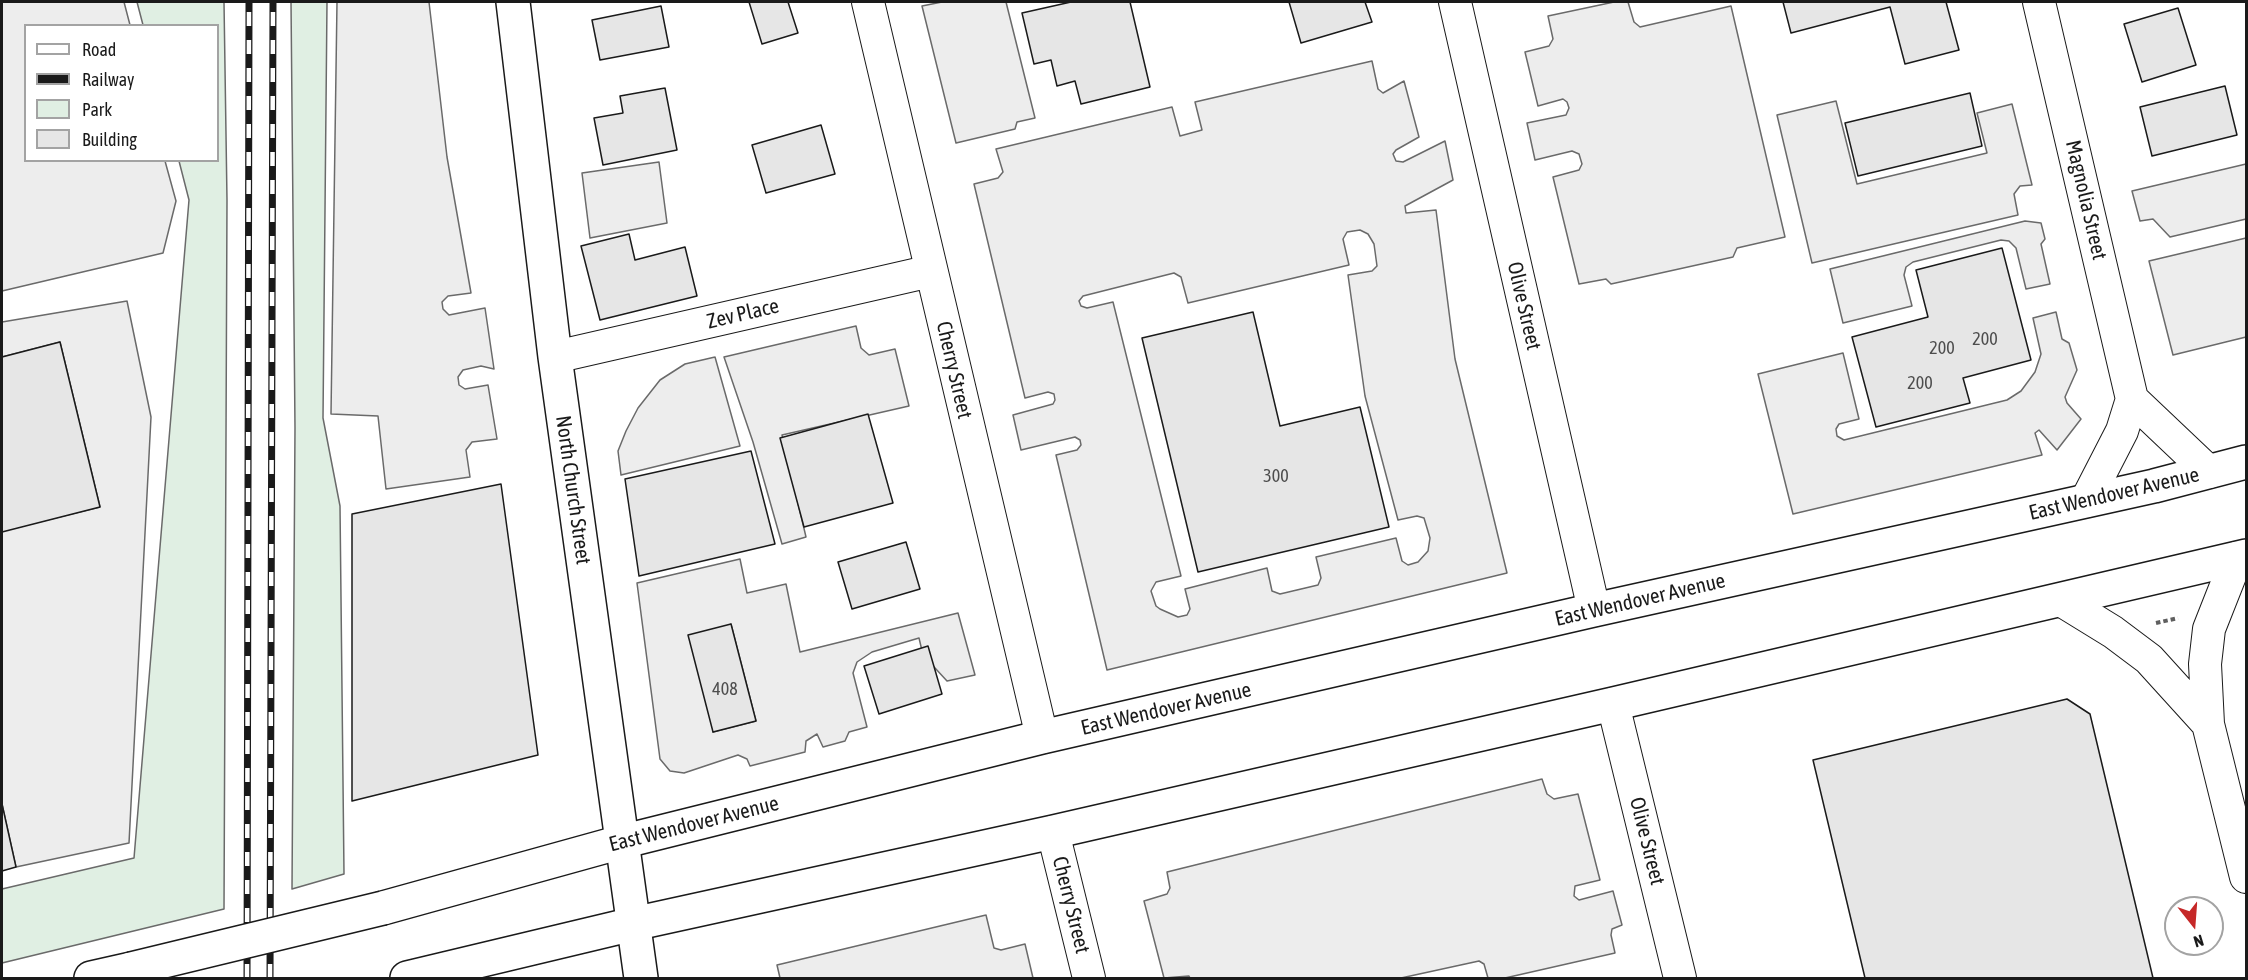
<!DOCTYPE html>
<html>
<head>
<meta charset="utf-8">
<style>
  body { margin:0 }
  #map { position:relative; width:2248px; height:980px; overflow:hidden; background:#fff; font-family:"Asap Condensed",sans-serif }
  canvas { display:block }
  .frame { position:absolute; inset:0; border:3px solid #1a1a1a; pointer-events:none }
  .legend { position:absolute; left:24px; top:24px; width:195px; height:138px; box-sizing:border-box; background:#fff; border:2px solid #a3a3a3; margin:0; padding:8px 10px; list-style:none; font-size:18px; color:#1a1a1a }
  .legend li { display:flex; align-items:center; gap:12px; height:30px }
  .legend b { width:30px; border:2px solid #a3a3a3 }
  .north { position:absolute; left:2164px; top:896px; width:60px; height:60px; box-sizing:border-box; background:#fff; border:2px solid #a3a3a3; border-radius:50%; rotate:163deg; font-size:16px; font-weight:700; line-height:24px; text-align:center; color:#1a1a1a }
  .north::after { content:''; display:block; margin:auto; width:21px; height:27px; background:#c62828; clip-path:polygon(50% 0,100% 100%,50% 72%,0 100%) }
</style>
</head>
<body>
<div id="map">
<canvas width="2248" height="980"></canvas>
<div class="frame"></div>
<ul class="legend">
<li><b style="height:8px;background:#fff"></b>Road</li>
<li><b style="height:8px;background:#1a1a1a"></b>Railway</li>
<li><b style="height:16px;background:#e0efe3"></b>Park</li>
<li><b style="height:16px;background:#e6e6e6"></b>Building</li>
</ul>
<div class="north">N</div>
</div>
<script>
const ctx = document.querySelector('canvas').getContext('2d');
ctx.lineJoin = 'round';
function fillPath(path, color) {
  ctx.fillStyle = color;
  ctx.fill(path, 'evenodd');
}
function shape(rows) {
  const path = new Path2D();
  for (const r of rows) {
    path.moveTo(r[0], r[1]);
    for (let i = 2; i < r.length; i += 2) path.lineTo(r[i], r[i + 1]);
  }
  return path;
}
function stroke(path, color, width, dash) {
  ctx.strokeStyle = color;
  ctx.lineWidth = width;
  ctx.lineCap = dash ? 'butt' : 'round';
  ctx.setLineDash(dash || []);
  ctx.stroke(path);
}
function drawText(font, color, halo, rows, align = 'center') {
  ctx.font = font + ' "Asap Condensed",sans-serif';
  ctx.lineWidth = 4.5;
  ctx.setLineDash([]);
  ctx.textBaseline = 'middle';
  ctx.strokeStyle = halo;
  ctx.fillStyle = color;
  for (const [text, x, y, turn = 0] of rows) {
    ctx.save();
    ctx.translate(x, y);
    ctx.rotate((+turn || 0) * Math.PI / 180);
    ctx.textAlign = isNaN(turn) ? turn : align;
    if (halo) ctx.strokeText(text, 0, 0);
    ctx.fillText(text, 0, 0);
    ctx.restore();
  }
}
const green = shape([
  [137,2,224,2,227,200,224,909,2,963,2,889,134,858,189,200,179,161,218,160,218,26,143,25,137,2],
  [291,2,327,2,323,418,340,506,344,874,292,889,295,428,291,2]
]);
const parking = shape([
  [2,2,124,2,130,25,26,26,26,160,165,161,176,201,163,253,2,291,2,2],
  [337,2,429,2,447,157,471,293,448,296,442,302,443,309,449,315,485,308,494,369,481,366,463,370,458,377,459,385,465,389,488,385,497,439,472,442,466,450,470,477,386,489,378,416,331,414,337,2],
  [942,2,1006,2,1035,118,1017,122,1015,129,956,143,922,6,942,2],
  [1614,2,1628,2,1634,22,1640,27,1731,6,1785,237,1737,248,1733,257,1611,284,1606,279,1579,284,1553,177,1579,170,1582,164,1579,154,1572,151,1535,160,1527,123,1566,115,1569,108,1567,102,1563,99,1538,106,1525,52,1549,46,1553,39,1548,16,1614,2],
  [1372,61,1378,89,1383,93,1404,81,1419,137,1396,150,1393,154,1396,161,1403,162,1445,141,1453,180,1405,206,1406,213,1436,210,1455,359,1507,573,1107,670,1056,455,1077,450,1081,445,1080,440,1075,437,1021,450,1013,415,1053,404,1055,400,1054,394,1048,392,1025,398,974,184,998,178,1003,172,996,149,1172,107,1180,136,1202,130,1195,102,1372,61],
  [1360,230,1368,234,1374,244,1377,266,1372,271,1348,275,1365,396,1398,520,1417,516,1424,518,1430,538,1428,551,1418,562,1408,565,1402,561,1396,538,1316,557,1321,578,1318,585,1280,594,1272,591,1267,568,1185,589,1190,609,1187,615,1178,617,1160,609,1156,606,1151,591,1156,582,1181,576,1113,302,1087,308,1081,306,1079,301,1083,296,1174,273,1181,277,1188,303,1349,265,1343,239,1347,232,1360,230],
  [1836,101,1857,184,1987,153,1977,113,2012,104,2032,185,2020,186,2014,194,2018,215,1812,263,1777,115,1836,101],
  [659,162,667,223,590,238,582,173,659,162],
  [2246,164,2246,219,2170,237,2153,219,2140,221,2132,191,2246,164],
  [2025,221,2041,223,2045,239,2041,244,2050,284,2026,289,2016,248,2009,241,2001,240,1913,262,1906,267,1904,275,1912,306,1843,323,1830,269,2025,221],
  [2246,238,2246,337,2173,355,2149,261,2246,238],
  [127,301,151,417,129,843,16,867,2,804,2,531,100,507,60,342,2,357,2,322,127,301],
  [2056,312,2062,339,2069,343,2077,370,2065,397,2067,403,2081,419,2057,450,2039,430,2035,433,2042,455,1793,514,1758,374,1843,353,1859,419,1839,424,1836,429,1837,436,1844,440,2007,400,2021,391,2035,372,2041,354,2033,318,2056,312],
  [856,326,861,348,869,355,895,349,909,406,782,435,806,537,782,544,753,442,724,357,856,326],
  [715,357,740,446,621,475,618,451,626,431,638,408,660,380,685,364,715,357],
  [740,559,747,593,786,584,800,652,958,613,975,675,947,681,923,655,919,638,872,652,857,662,853,673,867,727,849,732,845,741,823,747,817,734,806,741,805,752,750,766,747,759,738,755,684,773,670,771,660,759,637,583,740,559],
  [731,624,756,721,713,732,731,624],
  [1542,779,1547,794,1554,799,1578,794,1600,880,1575,886,1574,896,1579,900,1613,891,1622,925,1612,929,1611,935,1615,953,1505,978,1488,978,1484,964,1479,961,1401,978,1190,978,1189,976,1164,978,1144,901,1167,894,1170,888,1167,872,1542,779],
  [986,915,994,948,1001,950,1025,944,1033,978,780,978,777,965,986,915]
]);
const building = shape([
  [749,2,788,2,798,33,762,44,749,2],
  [1071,2,1130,2,1150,87,1081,104,1075,81,1057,86,1051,60,1034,64,1022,13,1071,2],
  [1289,2,1365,2,1372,22,1301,43,1289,2],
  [1783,2,1946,2,1959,50,1905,64,1890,7,1791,33,1783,2],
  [661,6,669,47,600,60,592,20,661,6],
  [2178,8,2196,65,2142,82,2124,24,2178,8],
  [2225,86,2237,135,2152,156,2140,107,2225,86],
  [665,88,677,150,603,165,594,118,623,113,620,96,665,88],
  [1970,93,1982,146,1858,176,1845,123,1970,93],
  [821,125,835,174,766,193,752,145,821,125],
  [629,234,635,260,685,247,697,296,600,320,581,246,629,234],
  [2002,248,2031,360,1963,378,1970,403,1876,427,1852,337,1928,317,1916,270,2002,248],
  [1253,312,1280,426,1360,407,1389,527,1198,572,1142,338,1253,312],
  [60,342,100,507,2,532,2,357,60,342],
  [868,414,893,503,804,527,780,438,868,414],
  [751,451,775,544,639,576,625,479,751,451],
  [501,484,538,755,352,801,352,514,501,484],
  [906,542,920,589,852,609,838,562,906,542],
  [731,624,756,721,713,732,688,635,731,624],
  [928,646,942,694,879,714,864,666,928,646],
  [2067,699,2090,714,2153,978,1865,978,1813,760,2067,699],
  [2,804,16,867,2,871,2,804]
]);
const path = shape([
  [2156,623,2178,618]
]);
const minor = shape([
  [868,2,1042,737],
  [1455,2,1594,610],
  [2039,2,2132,399,2122,431,2086,501],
  [555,357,931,271],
  [2132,399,2209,472],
  [2237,558,2209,629,2205,664,2208,724,2246,877],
  [2061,600,2113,632,2149,659,2208,724],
  [1613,704,1680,978],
  [1053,832,1089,978]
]);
const secondary = shape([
  [513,2,555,357,641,978]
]);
const trunk = shape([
  [383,908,621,842,1042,737,1594,610,2154,486,2246,462],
  [91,978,131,969],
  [407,978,633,924,1053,832,1613,704,2246,556]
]);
const rail = shape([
  [247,978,249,2],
  [270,978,273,2]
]);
const trunkBridge = shape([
  [131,969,383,908]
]);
const numberNames = [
  ["200",1985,339],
  ["200",1942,348],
  ["200",1920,383],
  ["300",1276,476],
  ["408",725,689]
];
const streetNames = [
  ["Magnolia Street",2086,200,77],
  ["Olive Street",1524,306,77],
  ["Zev Place",743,314,-13],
  ["Cherry Street",954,370,77],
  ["North Church Street",573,490,82],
  ["East Wendover Avenue",2114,494,-13],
  ["East Wendover Avenue",1640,600,-13],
  ["East Wendover Avenue",1166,709,-13],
  ["East Wendover Avenue",694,824,-14],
  ["Olive Street",1647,841,76],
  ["Cherry Street",1071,905,76]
];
fillPath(green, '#e0efe3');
stroke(green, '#6a6a6a', 1.5);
fillPath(parking, '#ededed');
stroke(parking, '#6a6a6a', 1.5);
fillPath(building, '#e6e6e6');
stroke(building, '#1a1a1a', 1.5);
stroke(minor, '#1a1a1a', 34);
stroke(secondary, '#1a1a1a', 36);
stroke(trunk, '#1a1a1a', 36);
stroke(path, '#5f5f5f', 4, [4.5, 3]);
stroke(minor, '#fff', 32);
stroke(secondary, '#fff', 33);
stroke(trunk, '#fff', 33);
stroke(rail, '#1a1a1a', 7);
stroke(rail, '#fff', 4.5, [14]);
stroke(trunkBridge, '#1a1a1a', 36, []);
stroke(trunkBridge, '#fff', 33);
drawText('18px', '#4d4d4d', null, numberNames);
drawText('21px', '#1a1a1a', '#fff', streetNames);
</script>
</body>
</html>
